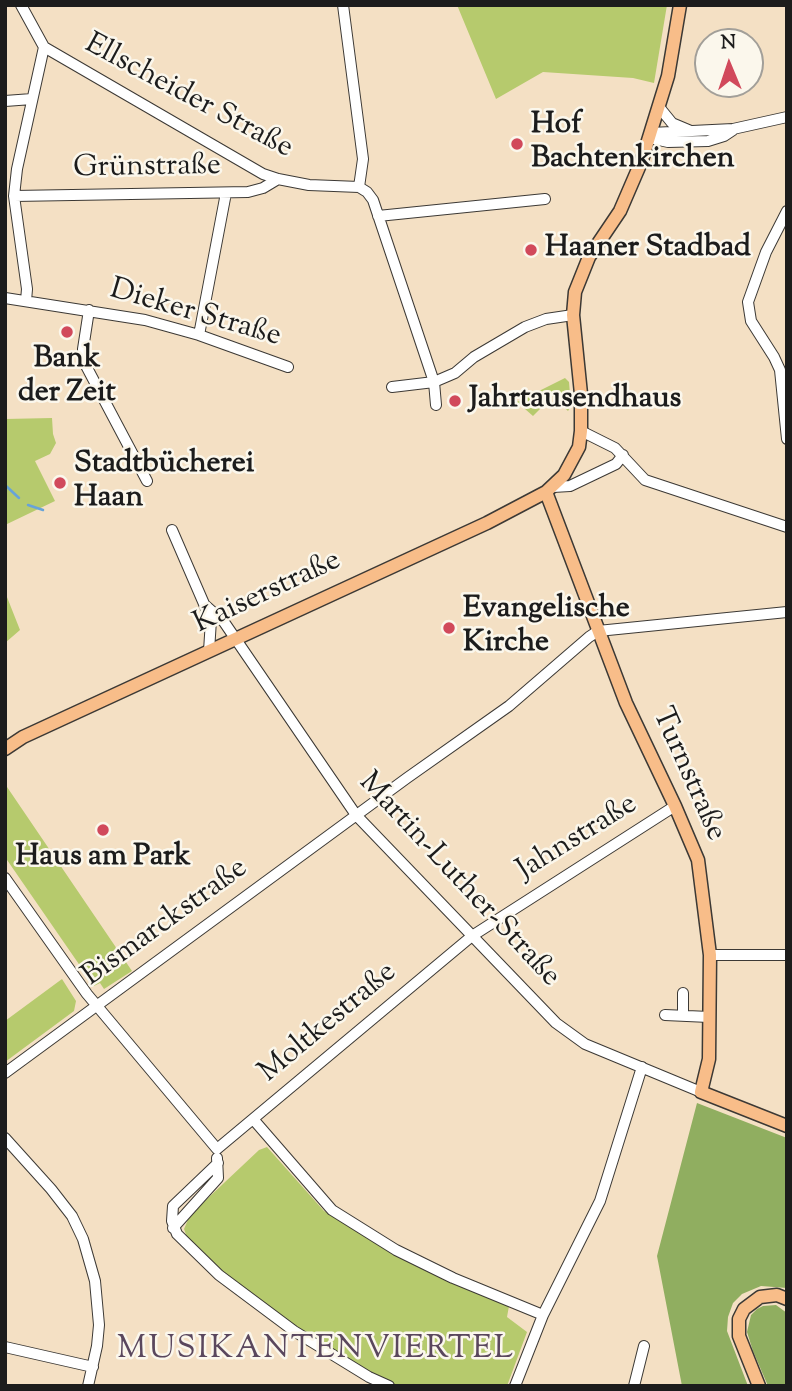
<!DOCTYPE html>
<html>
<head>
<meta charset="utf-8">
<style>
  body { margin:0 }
  #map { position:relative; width:792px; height:1391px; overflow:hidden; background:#f4e0c4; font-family:"Sorts Mill Goudy",serif }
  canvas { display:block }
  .frame { position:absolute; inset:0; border:7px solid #1c1c1c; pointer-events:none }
  .north { position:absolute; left:694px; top:28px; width:70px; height:70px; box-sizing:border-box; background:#fbf7ec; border:2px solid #a29f99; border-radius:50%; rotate:358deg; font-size:19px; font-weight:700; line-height:28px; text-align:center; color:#1c1c1c }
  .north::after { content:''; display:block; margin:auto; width:24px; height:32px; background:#d1495b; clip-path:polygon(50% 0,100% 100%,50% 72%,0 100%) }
</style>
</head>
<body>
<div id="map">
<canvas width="792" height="1391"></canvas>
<div class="frame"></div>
<div class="north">N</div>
</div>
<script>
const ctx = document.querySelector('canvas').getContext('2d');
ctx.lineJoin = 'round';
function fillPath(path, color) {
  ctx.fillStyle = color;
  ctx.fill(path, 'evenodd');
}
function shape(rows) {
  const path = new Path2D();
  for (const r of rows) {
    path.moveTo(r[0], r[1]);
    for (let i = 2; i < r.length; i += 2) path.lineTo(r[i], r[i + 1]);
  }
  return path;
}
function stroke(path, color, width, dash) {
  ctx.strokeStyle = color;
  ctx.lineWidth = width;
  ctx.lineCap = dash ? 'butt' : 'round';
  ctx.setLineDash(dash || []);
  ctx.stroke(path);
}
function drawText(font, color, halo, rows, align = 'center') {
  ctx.font = font + ' "Sorts Mill Goudy",serif';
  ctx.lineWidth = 5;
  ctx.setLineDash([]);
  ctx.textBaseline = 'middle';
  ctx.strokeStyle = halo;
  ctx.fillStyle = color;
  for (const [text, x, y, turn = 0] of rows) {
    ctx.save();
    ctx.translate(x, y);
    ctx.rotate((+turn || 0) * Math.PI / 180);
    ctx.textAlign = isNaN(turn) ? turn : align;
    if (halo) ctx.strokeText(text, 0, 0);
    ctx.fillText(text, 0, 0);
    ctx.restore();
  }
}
const green = shape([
  [457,5,667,5,654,83,633,78,543,72,496,99],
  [565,378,569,382,571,406,568,411,553,396,533,416,517,402],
  [52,418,53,434,56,443,50,454,35,461,55,501,5,525,5,419],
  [5,592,20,630,5,643],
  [5,784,132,971,104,989,100,983,94,986,5,857],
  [62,979,76,1001,74,1011,5,1062,5,1021],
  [267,1147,324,1211,509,1306,507,1317,527,1332,507,1386,394,1386,358,1367,298,1330,216,1267,188,1240,184,1229,190,1215,259,1150]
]);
const forest = shape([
  [697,1103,787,1138,787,1288,761,1286,742,1294,733,1303,728,1317,727,1331,748,1386,682,1386,657,1256],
  [776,1305,787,1313,787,1386,768,1386,753,1351,747,1332,751,1315,757,1309,763,1306]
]);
const stream = shape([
  [5,485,19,498],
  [28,505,43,510]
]);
const minor = shape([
  [21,5,44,47,263,174,278,179,309,185,359,187,367,192,373,200,434,382,436,405],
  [343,5,363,159,359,187],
  [5,101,32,99],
  [659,107,672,123,691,131],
  [651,133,733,129,787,117],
  [650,138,668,142,708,141,724,136,733,130],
  [14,196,248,192,263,188,278,179],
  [787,211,766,252,748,302,751,321,774,357,780,370,787,439],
  [378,216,545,199],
  [5,298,145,320,199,335,288,367],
  [26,301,27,289,14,196,17,169,44,47],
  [89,310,83,349,84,362,147,481],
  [199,335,226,193],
  [392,387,434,382,455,373,474,357,525,327,546,319,573,315],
  [581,431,615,448,645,480,787,527],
  [553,487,570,486,616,464,623,455],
  [172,530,211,620,209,651],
  [206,606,224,622,356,815,556,1023,585,1044,701,1092],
  [5,878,87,994,217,1149],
  [710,955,787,955],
  [665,1015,709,1017],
  [683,1016,683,993],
  [5,1073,407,778,509,706,589,637,598,631,787,612],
  [253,1119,332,1210,396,1250,453,1278,543,1315],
  [5,1138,51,1189,72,1216,83,1239,95,1281,99,1325,97,1346,88,1386],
  [217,1149,472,936,675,806],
  [218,1163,173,1206,172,1221,177,1234,219,1275,294,1331,369,1377,389,1386],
  [173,1228,218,1178,217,1158],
  [5,1347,93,1367],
  [515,1386,543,1315,600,1201,642,1067],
  [634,1386,644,1346]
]);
const major = shape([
  [546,492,626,703,675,806,698,860,710,955,709,1059,701,1092,787,1126],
  [5,749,23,737,487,523,546,492,564,475,579,447,581,431,581,394,573,315,575,292,589,257,620,211,642,160,668,76,680,5],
  [759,1386,739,1336,739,1319,744,1309,760,1297,777,1295,787,1299]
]);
const markers = [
  [517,144,7,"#d1495b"],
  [531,250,7,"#d1495b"],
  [67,332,7,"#d1495b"],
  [455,401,7,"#d1495b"],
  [60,483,7,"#d1495b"],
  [449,628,7,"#d1495b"],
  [103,830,7,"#d1495b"]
];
const streetNames = [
  ["Ellscheider Straße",188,98,28],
  ["Grünstraße",147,169,-1],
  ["Dieker Straße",195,315,16],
  ["Kaiserstraße",268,594,-25],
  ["Turnstraße",687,775,66],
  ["Jahnstraße",578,839,-32],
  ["Martin-Luther-Straße",458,881,47],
  ["Bismarckstraße",166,924,-36],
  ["Moltkestraße",329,1024,-40]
];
const poiNames = [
  ["Hof",531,127],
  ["Bachtenkirchen",531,161],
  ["Haaner Stadbad",545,250],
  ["Bank",67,361,"center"],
  ["der Zeit",67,395,"center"],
  ["Jahrtausendhaus",469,401],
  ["Stadtbücherei",74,466],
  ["Haan",74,500],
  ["Evangelische",463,611],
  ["Kirche",463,645],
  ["Haus am Park",103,859,"center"]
];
const neighbourhoodNames = [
  ["MUSIKANTENVIERTEL",316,1352]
];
fillPath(green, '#b6ca6d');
fillPath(forest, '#90ae60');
stroke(stream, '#67a3d8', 2.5);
stroke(minor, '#3c3935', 12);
stroke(major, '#3c3935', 15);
stroke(minor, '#fff', 10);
stroke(major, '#f8bd89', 12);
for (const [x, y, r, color] of markers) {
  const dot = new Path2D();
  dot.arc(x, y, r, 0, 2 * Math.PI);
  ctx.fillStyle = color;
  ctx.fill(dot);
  stroke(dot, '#fbf7ec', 2.5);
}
drawText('30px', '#1c1c1c', '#fbf7ec', streetNames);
drawText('bold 30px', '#1c1c1c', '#fbf7ec', poiNames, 'left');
ctx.letterSpacing = '2px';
drawText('32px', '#5a475d', '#fbf7ec', neighbourhoodNames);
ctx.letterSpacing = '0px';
</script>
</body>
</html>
